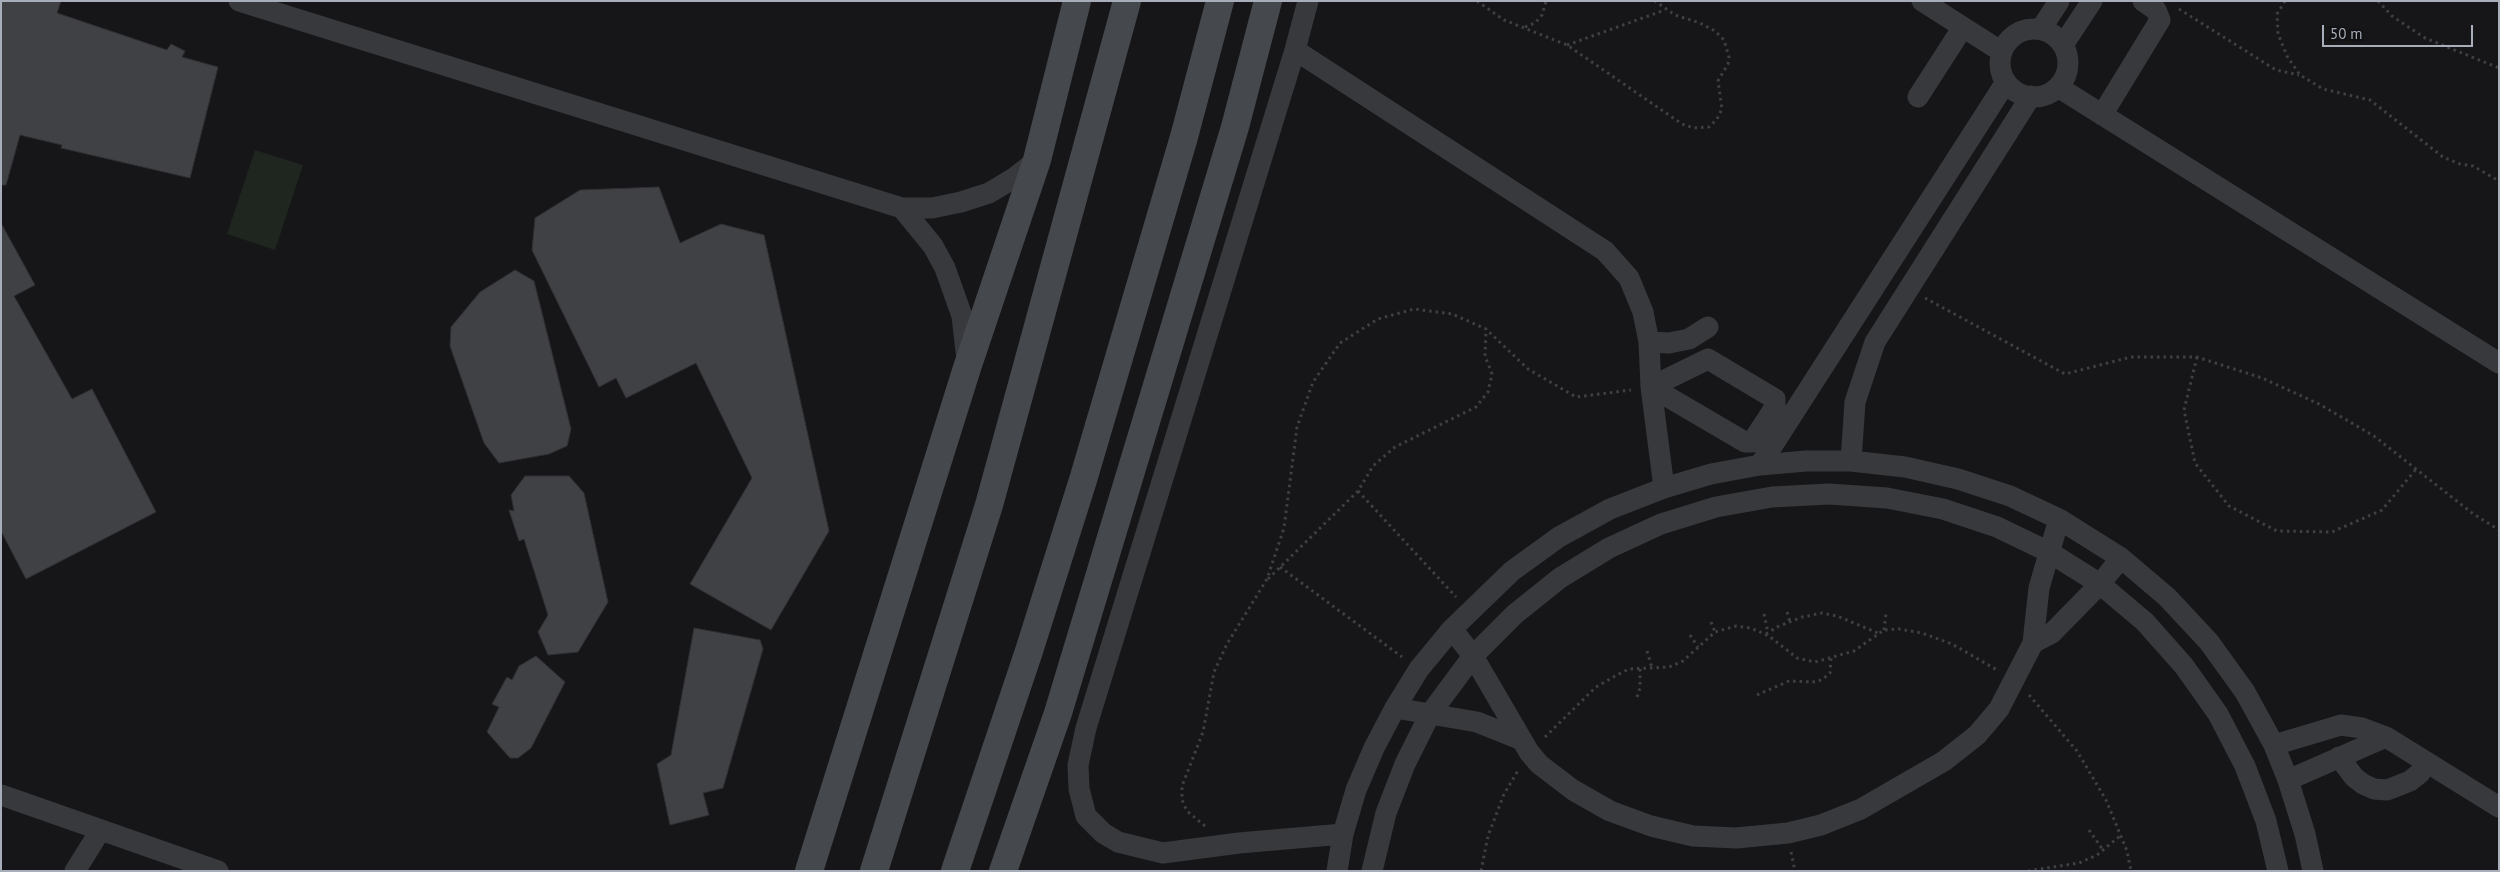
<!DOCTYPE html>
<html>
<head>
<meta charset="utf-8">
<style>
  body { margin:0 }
  #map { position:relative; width:2500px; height:872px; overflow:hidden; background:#161618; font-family:"PT Sans",sans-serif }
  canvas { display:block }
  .frame { position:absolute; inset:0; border:2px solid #a8aeb9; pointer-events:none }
  .scale { position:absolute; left:2322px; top:25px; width:151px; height:22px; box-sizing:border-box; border:2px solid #a8aeb9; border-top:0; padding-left:6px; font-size:15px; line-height:18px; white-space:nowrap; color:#a8aeb9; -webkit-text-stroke:4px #111113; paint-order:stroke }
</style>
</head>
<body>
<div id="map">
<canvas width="2500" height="872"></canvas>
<div class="frame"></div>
<div class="scale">50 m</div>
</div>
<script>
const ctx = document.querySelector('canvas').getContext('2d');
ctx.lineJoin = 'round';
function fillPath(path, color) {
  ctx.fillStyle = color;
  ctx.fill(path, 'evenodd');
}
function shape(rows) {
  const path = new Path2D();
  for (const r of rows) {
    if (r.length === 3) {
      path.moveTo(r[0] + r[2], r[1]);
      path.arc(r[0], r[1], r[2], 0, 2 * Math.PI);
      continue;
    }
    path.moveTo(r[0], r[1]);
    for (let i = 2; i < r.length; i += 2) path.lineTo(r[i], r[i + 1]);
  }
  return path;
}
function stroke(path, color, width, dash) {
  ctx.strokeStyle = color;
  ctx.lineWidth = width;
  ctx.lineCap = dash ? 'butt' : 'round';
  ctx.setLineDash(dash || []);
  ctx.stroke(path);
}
const green = shape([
  [255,150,303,165,275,250,227,234]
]);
const building = shape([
  [1,1,61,1,57,13,167,50,171,44,185,51,182,57,218,67,190,178,61,148,62,145,20,135,6,185,1,185,1,1],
  [659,187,680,243,721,224,764,235,829,531,771,630,690,584,752,478,696,363,626,398,616,378,599,387,532,250,535,218,580,190,659,187],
  [1,223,35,285,14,296,72,399,92,389,156,512,26,579,1,531,1,223],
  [515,270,534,281,571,429,567,446,549,454,499,463,484,443,450,346,451,327,480,292,515,270],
  [525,476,569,476,584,493,608,602,578,652,548,655,538,632,548,615,524,539,519,541,509,510,514,511,511,495,525,476],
  [694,628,760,640,763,649,723,788,703,793,709,815,670,825,657,764,671,755,694,628],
  [536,656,565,682,531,748,518,758,510,758,487,732,499,707,492,704,507,677,512,680,519,666,536,656]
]);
const path = shape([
  [1477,1,1504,20,1567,45,1682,124,1694,128,1709,127,1717,119,1722,109,1718,81,1728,64,1729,57,1724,40,1715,31,1700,23,1675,15,1655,1],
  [2285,1,2277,14,2278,34,2287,56,2300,75,2323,89,2370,100,2443,157,2460,164,2473,166,2499,181],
  [2378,1,2392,16,2425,38,2499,68],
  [2179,9,2276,70,2299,75],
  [1525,27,1535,23,1542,15,1546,1],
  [1567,45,1665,10],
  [1925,298,2065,374,2131,357,2197,357,2262,378,2319,404,2374,436,2472,513,2499,530],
  [2197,357,2184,410,2195,463,2229,506,2277,531,2332,532,2382,510,2417,468],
  [1358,491,1456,597],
  [1280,567,1402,657],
  [1268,579,1358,491,1373,466,1395,447,1476,407,1488,392,1492,374,1485,356,1486,329],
  [1787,612,1790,622],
  [1764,614,1768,633],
  [1711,622,1715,632],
  [1884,630,1886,613],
  [1766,634,1777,627,1802,617,1822,613,1837,616,1878,633],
  [1690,635,1698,647],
  [1647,651,1652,668],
  [1757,695,1789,681,1816,682,1823,679,1830,673,1831,657],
  [2029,695,2077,751,2106,800,2127,851,2131,871],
  [1637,697,1640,688,1640,668],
  [1545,737,1596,687,1615,676,1629,669,1669,667,1683,661,1715,632,1736,626,1751,628,1769,636,1797,658,1815,662,1854,651,1884,630,1899,629,1922,633,1952,644,1997,670],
  [1205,826,1187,811,1182,800,1182,786,1203,732,1214,672,1227,644,1267,579,1284,528,1297,427,1313,382,1340,343,1378,319,1414,309,1452,314,1486,329,1528,369,1576,397,1631,390],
  [2089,830,2103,850],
  [1791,852,1795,871],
  [1481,871,1488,836,1504,794,1519,769],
  [2028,871,2079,863,2097,855,2120,836]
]);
const street = shape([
  [239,1,902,208,932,208,961,202,989,193,1014,178,1037,160],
  [1308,1,1295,50,1086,728,1078,765,1079,789,1086,816,1103,833,1118,842,1163,853,1239,843,1343,834],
  [1922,1,2002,52],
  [2041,29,2059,1],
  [2034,63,34],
  [2063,45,2092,1],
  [1295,50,1605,251,1629,278,1643,312,1649,342,1651,387,1664,488],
  [2058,87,2499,363],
  [1918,97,1963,27],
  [2102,115,2160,20,2156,10,2143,1],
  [902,208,933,246,945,268,962,316,967,360],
  [1649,342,1669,343,1689,339,1708,327],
  [1708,359,1775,399,1775,407,1752,442,1745,442,1651,387,1708,359],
  [1851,461,1855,402,1875,342,2031,96],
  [1760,465,2006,82],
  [1452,629,1473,656,1529,752,1539,764,1573,790,1610,811,1651,826,1693,836,1736,838,1788,833,1821,825,1861,809,1944,761,1977,735,1999,709,2033,643,2039,588,2059,519],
  [2033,643,2052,633,2100,584,2121,558],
  [1395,708,1477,722,1522,740],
  [2274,745,2341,725,2362,728,2386,737,2499,807],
  [2339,757,2354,777,2363,784,2374,789,2387,790,2410,781,2420,773,2426,762],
  [2288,780,2386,737],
  [1,795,218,871],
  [75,871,100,831],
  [1337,871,1343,834,1356,790,1374,748,1395,708,1419,669,1452,629,1512,571,1559,537,1610,509,1664,488,1711,474,1760,465,1806,461,1851,461,1905,467,1958,479,2010,496,2059,519,2121,558,2167,597,2209,642,2245,692,2274,745,2288,780,2305,834,2313,871],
  [1372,871,1386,813,1405,764,1430,714,1473,656,1515,614,1560,578,1609,548,1661,524,1716,507,1772,497,1829,494,1887,498,1943,509,1997,527,2049,552,2100,584,2145,622,2184,666,2218,714,2245,766,2266,821,2278,871]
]);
const secondary = shape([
  [809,871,967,368,1037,160,1077,1],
  [874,871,989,505,1127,1],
  [955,871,1029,651,1083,480,1184,137,1220,1],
  [1003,871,1058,713,1235,127,1268,1]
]);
fillPath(green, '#1e261f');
fillPath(building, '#404145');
stroke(building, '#303034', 1);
stroke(path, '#3d4044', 3, [2.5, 4]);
stroke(street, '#37393d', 21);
stroke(secondary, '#45484d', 28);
</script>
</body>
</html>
